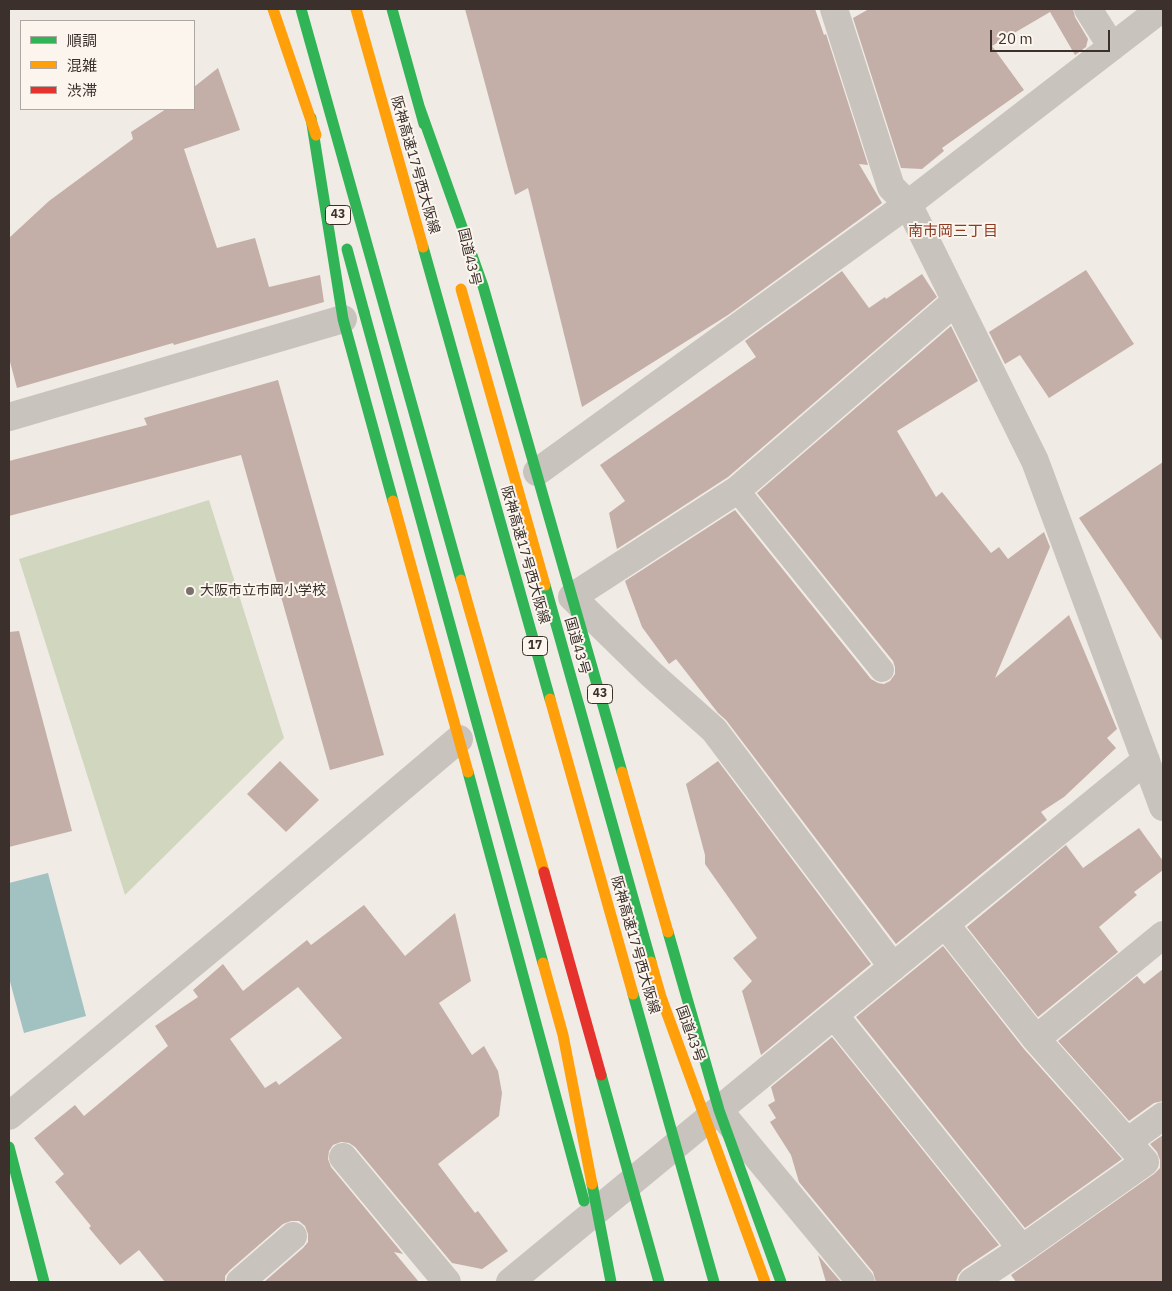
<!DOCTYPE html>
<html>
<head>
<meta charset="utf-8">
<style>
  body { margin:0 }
  #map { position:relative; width:1172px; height:1291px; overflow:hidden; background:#f0ebe5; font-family:"IBM Plex Sans","Noto Sans JP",sans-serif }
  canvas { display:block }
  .frame { position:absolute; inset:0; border:10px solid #3b302b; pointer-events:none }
  .legend { position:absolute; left:20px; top:20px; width:175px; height:90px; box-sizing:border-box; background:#fbf5ee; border:1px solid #aea6a0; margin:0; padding:6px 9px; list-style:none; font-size:15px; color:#3b302b }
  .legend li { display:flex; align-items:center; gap:10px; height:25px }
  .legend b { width:25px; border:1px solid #aea6a0 }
  .scale { position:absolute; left:990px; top:30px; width:120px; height:22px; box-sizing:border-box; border:2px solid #3b302b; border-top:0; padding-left:6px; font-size:15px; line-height:18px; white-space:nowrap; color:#3b302b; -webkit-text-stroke:4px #fbf5ee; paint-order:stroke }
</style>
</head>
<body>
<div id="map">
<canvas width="1172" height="1291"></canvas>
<div class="frame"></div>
<ul class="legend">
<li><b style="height:6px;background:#30b455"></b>順調</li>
<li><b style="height:6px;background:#ff9f0a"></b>混雑</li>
<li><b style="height:6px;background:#e5322d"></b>渋滞</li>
</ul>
<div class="scale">20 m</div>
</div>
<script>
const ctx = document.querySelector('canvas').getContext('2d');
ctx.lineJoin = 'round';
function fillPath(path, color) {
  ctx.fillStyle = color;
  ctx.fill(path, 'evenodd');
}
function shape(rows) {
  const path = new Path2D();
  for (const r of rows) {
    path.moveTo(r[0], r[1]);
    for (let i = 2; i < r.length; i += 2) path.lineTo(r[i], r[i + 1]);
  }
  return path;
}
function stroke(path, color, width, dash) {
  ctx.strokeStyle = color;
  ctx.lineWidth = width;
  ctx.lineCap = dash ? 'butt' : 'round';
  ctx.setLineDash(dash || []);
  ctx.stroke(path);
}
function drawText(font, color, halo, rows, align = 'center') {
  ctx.font = font + ' "IBM Plex Sans","Noto Sans JP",sans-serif';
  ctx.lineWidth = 4;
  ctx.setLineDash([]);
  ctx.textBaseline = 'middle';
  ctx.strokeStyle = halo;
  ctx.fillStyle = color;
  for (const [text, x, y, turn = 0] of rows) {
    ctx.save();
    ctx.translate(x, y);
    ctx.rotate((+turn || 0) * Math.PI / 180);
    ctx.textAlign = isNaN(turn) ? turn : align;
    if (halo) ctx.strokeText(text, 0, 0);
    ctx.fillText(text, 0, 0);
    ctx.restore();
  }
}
const green = shape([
  [209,500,284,738,125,895,19,559]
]);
const water = shape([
  [48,873,86,1016,24,1033,9,978,9,883]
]);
const building = shape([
  [465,9,815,9,824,35,826,34,868,165,859,164,882,203,728,315,582,407,528,188,515,195],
  [869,9,1073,9,1075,17,1088,39,1086,47,1075,55,1050,12,992,46,1024,90,942,148,944,151,922,169,901,168,853,18],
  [218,68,240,130,184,149,217,248,255,238,269,287,320,275,324,302,174,345,173,343,17,388,9,358,9,238,49,201,133,139,131,132,166,109,194,109,194,87],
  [1086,270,1134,344,1049,398,1020,355,1005,364,989,332],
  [842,271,869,308,885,297,886,299,922,274,937,297,728,477,617,549,609,513,625,501,600,465,756,357,745,341],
  [951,326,978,381,897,431,936,497,942,492,991,553,999,547,1008,559,1044,532,1050,547,995,678,1069,615,1117,729,1107,738,1116,748,1064,797,1041,812,1047,820,896,944,726,720,718,713,676,659,669,664,642,627,625,581,735,510,871,679,878,683,884,684,890,681,895,674,895,667,893,661,757,493],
  [278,380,384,755,330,770,241,455,9,516,9,461,147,425,144,418],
  [1163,462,1163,642,1079,518],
  [19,631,72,831,9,847,9,632],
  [280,761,319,800,286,832,247,794],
  [718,761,871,964,761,1055,742,991,752,981,733,958,757,938,705,864,705,855,686,784],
  [1139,828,1163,861,1163,870,1134,892,1137,895,1099,927,1118,952,1038,1017,967,927,1066,845,1083,868],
  [364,905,405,956,455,913,471,981,439,1003,472,1055,484,1046,498,1071,502,1093,499,1116,438,1164,475,1213,478,1211,508,1251,482,1269,452,1263,355,1147,349,1143,341,1142,333,1145,329,1151,328,1159,331,1167,403,1254,394,1252,419,1282,264,1282,303,1248,308,1242,308,1234,305,1226,299,1221,291,1221,283,1224,230,1270,225,1276,225,1282,165,1282,139,1250,120,1265,89,1228,91,1226,55,1182,64,1174,34,1138,75,1105,84,1116,168,1046,155,1026,198,997,193,990,223,964,243,991,307,940,311,945],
  [298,987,342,1038,279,1085,276,1081,265,1088,230,1039],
  [943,946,1024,1049,1122,1159,1025,1228,856,1017],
  [1163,969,1163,1101,1154,1103,1129,1121,1058,1041,1137,976,1144,984],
  [832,1037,999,1245,963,1269,958,1275,956,1282,876,1282,873,1272,799,1182,791,1155,770,1122,776,1118,768,1105,775,1101,771,1087],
  [1163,1135,1163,1282,1016,1282,1011,1275,1154,1174,1160,1168,1160,1160,1157,1152,1150,1144],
  [818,1255,841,1282,826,1282]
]);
const lane = shape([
  [737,490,882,670]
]);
const street = shape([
  [834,9,891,187,908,204,1035,461,1163,807],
  [1088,9,1112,47],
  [9,417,343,319],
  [537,472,908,204,1161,9],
  [945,924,1036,1039,1145,1162,1022,1249,972,1282],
  [893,967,714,730,651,674,572,597,737,490,956,301],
  [834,1015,1022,1249],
  [1036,1039,1163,935],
  [721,1113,861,1282],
  [9,1116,237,927,459,739],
  [1127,1142,1163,1116],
  [343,1157,447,1282],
  [240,1282,293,1236],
  [510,1282,834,1015,1146,760]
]);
const fast = shape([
  [392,9,424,124],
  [419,106,483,286,622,772],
  [311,118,343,319,393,501],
  [347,249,364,312],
  [468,772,584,1201],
  [668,932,719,1110,781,1282],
  [9,1147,44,1282]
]);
const slow = shape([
  [273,9,316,135],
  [393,501,468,772],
  [622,772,668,932]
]);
const fastBridge = shape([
  [301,9,461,580],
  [423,247,550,699],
  [364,312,543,963],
  [545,585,651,962],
  [633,994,714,1282],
  [601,1075,659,1282],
  [592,1184,611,1282]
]);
const slowBridge = shape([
  [356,9,423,247],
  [461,289,545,585],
  [461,580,544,872],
  [550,699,633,994],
  [651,962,661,997,765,1282],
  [543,963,563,1035,592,1184]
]);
const jamBridge = shape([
  [544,872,601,1075]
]);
const markers = [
  [190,591,5,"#7a716c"]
];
const shields = [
  [338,215,25],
  [535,646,25],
  [600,694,25]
];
const shieldNames = [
  ["43",338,215],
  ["17",535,646],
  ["43",600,694]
];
const streetNames = [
  ["阪神高速17号西大阪線",415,165,74],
  ["国道43号",469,257,77],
  ["阪神高速17号西大阪線",525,555,74],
  ["国道43号",577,646,74],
  ["阪神高速17号西大阪線",635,945,74],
  ["国道43号",690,1034,70]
];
const poiNames = [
  ["大阪市立市岡小学校",200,591]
];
const neighbourhoodNames = [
  ["南市岡三丁目",953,232]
];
fillPath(green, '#d1d6bf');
fillPath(water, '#a1c2c1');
fillPath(building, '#c3afa7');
stroke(lane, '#c9c3be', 24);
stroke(street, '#c9c3be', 28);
stroke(fast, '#30b455', 11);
stroke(slow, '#ff9f0a', 11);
stroke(fastBridge, '#30b455', 11);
stroke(slowBridge, '#ff9f0a', 11);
stroke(jamBridge, '#e5322d', 11);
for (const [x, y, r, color] of markers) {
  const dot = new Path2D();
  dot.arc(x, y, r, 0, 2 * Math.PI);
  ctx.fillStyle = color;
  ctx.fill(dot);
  stroke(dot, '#fbf5ee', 2);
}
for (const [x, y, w] of shields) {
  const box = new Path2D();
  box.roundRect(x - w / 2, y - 9.5, w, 19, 4);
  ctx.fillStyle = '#fbf5ee';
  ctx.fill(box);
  stroke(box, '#3b302b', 1);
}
drawText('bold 12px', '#3b302b', null, shieldNames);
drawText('14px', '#3b302b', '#fbf5ee', streetNames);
drawText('14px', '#3b302b', '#fbf5ee', poiNames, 'left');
drawText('15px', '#8c3b22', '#fbf5ee', neighbourhoodNames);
</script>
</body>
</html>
